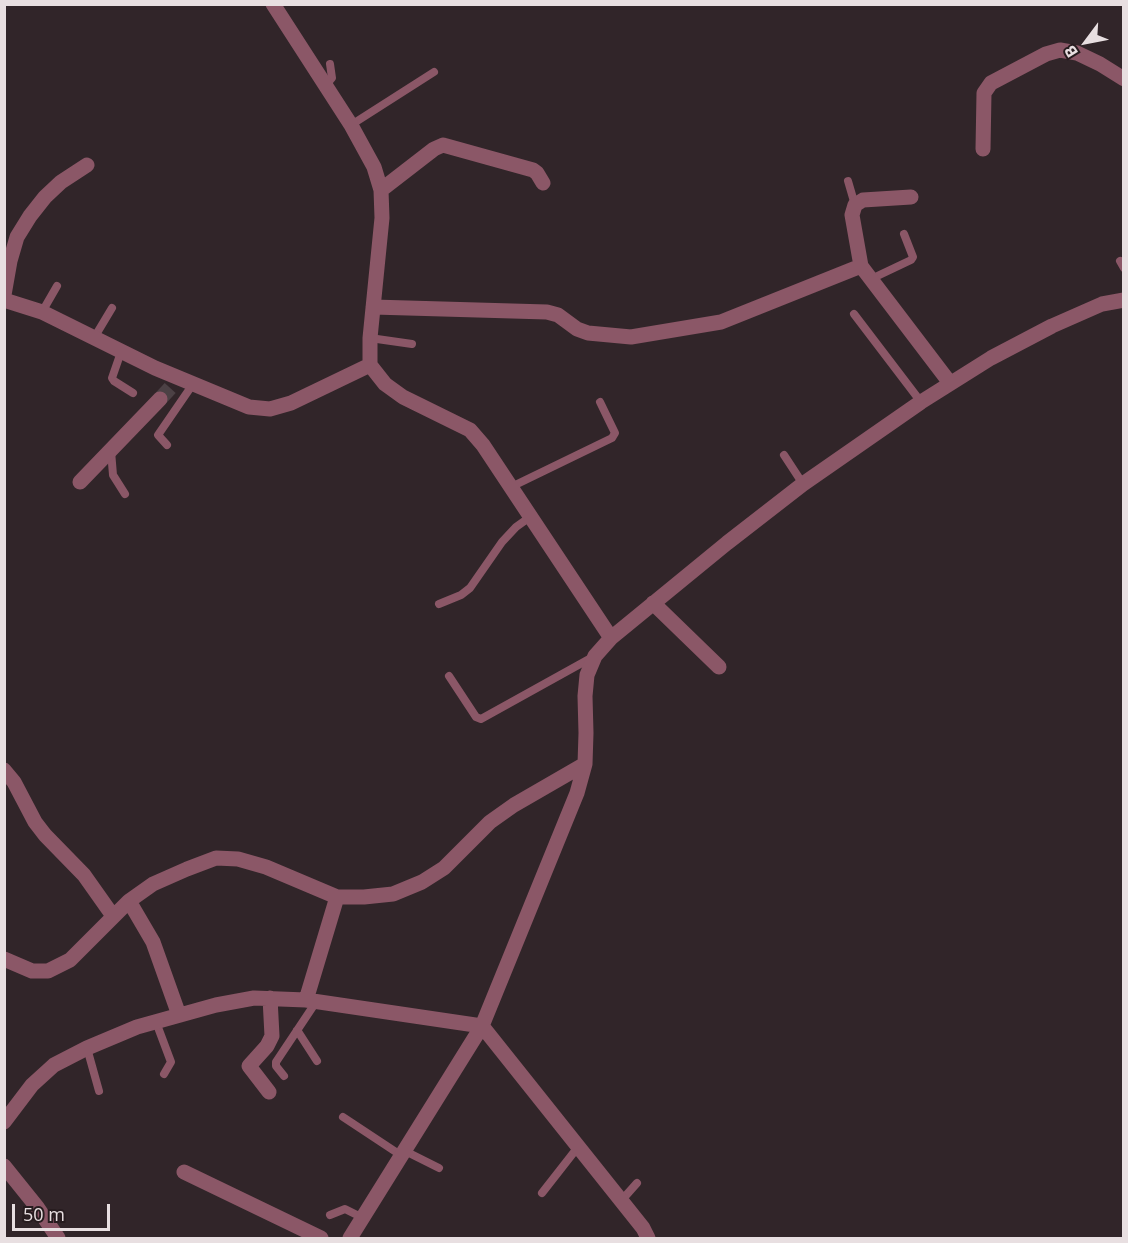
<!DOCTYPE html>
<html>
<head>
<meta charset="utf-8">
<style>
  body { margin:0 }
  #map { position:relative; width:1128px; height:1243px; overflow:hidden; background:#312529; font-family:"Open Sans",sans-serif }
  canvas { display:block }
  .frame { position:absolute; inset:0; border:6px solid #e8dfe1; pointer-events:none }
  .north { position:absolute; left:1056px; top:12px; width:60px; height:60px; -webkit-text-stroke:4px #271c1f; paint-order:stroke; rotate:238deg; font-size:16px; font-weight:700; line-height:24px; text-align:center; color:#e8dfe1 }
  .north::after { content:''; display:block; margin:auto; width:21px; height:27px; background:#e8dfe1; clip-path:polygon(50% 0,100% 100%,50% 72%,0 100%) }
  .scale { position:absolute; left:12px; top:1204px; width:98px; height:27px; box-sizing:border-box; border:3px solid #e8dfe1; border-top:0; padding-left:8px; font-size:18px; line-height:21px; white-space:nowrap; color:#e8dfe1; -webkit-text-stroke:4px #271c1f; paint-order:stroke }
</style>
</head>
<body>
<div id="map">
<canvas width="1128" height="1243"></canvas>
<div class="frame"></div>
<div class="north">B</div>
<div class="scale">50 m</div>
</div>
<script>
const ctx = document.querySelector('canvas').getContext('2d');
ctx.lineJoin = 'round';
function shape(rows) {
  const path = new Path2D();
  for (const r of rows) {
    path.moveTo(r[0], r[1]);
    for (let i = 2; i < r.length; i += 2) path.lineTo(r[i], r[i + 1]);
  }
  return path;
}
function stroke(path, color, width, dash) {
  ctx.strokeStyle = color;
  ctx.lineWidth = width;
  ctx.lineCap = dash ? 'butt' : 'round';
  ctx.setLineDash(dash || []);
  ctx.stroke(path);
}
const streetTunnel = shape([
  [160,399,173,385]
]);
const lane = shape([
  [326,85,332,78,330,64],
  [351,125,434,72],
  [848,181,855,205],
  [1120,261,1124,268],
  [871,279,911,260,913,257,904,234],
  [42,312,57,286],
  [854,314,921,402],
  [94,338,112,308],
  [370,338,412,344],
  [121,352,112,378,114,381,133,393],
  [167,445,158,435,193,384],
  [111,451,113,475,125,494],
  [784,455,803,484],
  [511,487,612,438,615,433,600,402],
  [439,604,461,595,470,588,502,542,516,527,530,517],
  [449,676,476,717,481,719,591,658],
  [156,1022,171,1062,164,1074],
  [297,1030,317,1061],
  [87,1048,99,1091],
  [284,1076,276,1066,276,1062,316,1002],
  [343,1117,402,1156],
  [405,1151,439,1168],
  [542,1193,578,1147],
  [621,1201,637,1183],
  [330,1215,345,1209,363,1218]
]);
const street = shape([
  [273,4,351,125,374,167,381,190,382,218,370,338,370,365,385,384,403,397,470,430,483,445,611,638],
  [983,149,984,93,991,83,1046,54,1060,50,1077,53,1100,64,1124,79],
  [381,190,434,149,443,145,533,170,537,173,543,183],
  [911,197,863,200,855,205,852,215,861,266,950,383],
  [4,295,10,261,17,237,30,216,45,197,61,182,87,165],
  [4,300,42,312,155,368,249,407,270,409,291,403,370,365],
  [373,307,547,312,558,315,577,329,588,333,631,337,721,322,861,266],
  [80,482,160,399],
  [653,603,719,667],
  [4,770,14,782,35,822,45,835,84,875,113,916],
  [129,901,153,942,179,1015],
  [4,959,32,971,48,971,70,960,129,901,153,884,187,869,216,858,238,859,266,867,337,897,364,897,393,894,422,882,444,868,490,822,514,805,585,764],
  [306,1000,337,897],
  [269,1092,249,1066,267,1046,272,1036,270,998],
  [4,1122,32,1085,54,1065,87,1048,137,1027,216,1005,254,998,306,1000,482,1026,643,1228,648,1238],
  [4,1166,37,1207,58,1238],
  [184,1172,321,1238],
  [350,1238,482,1026,577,793,585,764,586,733,585,696,587,675,595,656,611,638,727,543,803,484,921,402,991,358,1052,326,1102,304,1124,300]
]);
stroke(streetTunnel, '#4c4145', 15, [15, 8]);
stroke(lane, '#8b5767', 8);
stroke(street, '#8b5767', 15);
</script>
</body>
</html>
